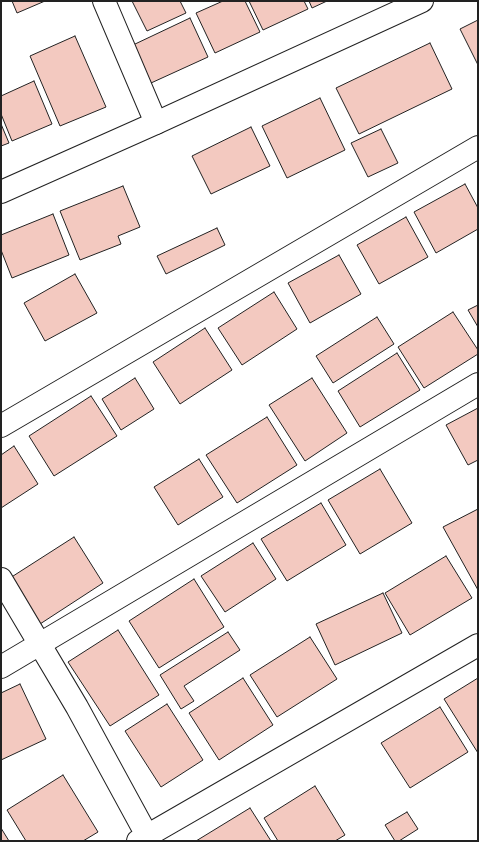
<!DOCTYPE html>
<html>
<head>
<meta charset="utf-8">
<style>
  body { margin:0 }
  #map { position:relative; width:479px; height:842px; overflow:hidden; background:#fff; font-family:Lora,serif }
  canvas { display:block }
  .frame { position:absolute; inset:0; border:2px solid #222; pointer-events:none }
</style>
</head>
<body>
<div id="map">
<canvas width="479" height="842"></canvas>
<div class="frame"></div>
</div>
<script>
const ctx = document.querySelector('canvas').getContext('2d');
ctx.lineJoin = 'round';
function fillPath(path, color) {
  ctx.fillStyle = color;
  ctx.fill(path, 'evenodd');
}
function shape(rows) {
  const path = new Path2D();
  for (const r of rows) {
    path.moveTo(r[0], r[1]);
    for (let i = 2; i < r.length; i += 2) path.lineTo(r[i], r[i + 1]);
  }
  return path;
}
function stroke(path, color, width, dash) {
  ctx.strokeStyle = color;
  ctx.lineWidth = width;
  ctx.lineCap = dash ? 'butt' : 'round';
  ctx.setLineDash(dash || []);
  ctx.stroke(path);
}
const building = shape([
  [12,1,45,1,17,13,12,1],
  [132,1,180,1,186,13,147,31,132,1],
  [223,1,245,1,260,32,215,53,196,13,223,1],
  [249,1,304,1,308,9,263,30,249,1],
  [309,1,327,1,312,8,309,1],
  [190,18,208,57,151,83,133,45,190,18],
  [478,20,478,65,460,29,478,20],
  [75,36,106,107,60,126,30,56,75,36],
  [430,43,452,89,359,134,336,88,430,43],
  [34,81,52,124,12,141,1,114,1,96,34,81],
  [320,98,345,150,287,178,262,126,320,98],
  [1,124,9,143,1,146,1,124],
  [251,127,270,166,211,194,192,156,251,127],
  [381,129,398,163,368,177,351,143,381,129],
  [465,184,478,208,478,229,436,253,414,212,465,184],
  [123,186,140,227,118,236,121,244,80,260,60,211,123,186],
  [53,214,69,255,12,278,1,250,1,235,53,214],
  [406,217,428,257,379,284,357,245,406,217],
  [217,228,225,245,166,274,157,256,217,228],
  [339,255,361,294,310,323,288,283,339,255],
  [75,274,97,313,45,341,24,303,75,274],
  [274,292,297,329,242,365,218,328,274,292],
  [478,305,478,327,468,310,478,305],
  [453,312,478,350,478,354,424,388,398,347,453,312],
  [377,317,394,344,333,383,316,356,377,317],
  [205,328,232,370,180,404,153,362,205,328],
  [397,353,420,390,360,427,338,391,397,353],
  [135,378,154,409,121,430,102,399,135,378],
  [312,378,347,433,305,461,269,405,312,378],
  [91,396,117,436,54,476,29,436,91,396],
  [478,408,478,460,468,465,446,425,478,408],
  [267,417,297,465,237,503,206,455,267,417],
  [14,446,38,484,1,508,1,455,14,446],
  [199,459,223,497,178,525,154,487,199,459],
  [380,469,412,523,360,554,328,500,380,469],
  [321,503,346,545,287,581,261,539,321,503],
  [478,509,478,590,443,527,478,509],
  [74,537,103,583,40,624,10,578,74,537],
  [253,543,276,579,225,612,201,576,253,543],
  [446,556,472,598,410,635,385,593,446,556],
  [194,579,224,627,159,668,129,621,194,579],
  [383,593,402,633,335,665,316,624,383,593],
  [118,630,159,695,110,726,68,662,118,630],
  [228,632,240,650,184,686,194,701,181,709,160,675,228,632],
  [310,637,337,679,277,717,250,675,310,637],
  [243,678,273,725,219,760,189,713,243,678],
  [478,678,478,753,444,699,478,678],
  [20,684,46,739,1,760,1,693,20,684],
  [167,704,203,760,161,787,125,731,167,704],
  [440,707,468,752,410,788,381,743,440,707],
  [63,775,98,832,83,841,26,841,7,810,63,775],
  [315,786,345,835,335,841,278,841,264,818,315,786],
  [250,808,271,841,196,841,250,808],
  [407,812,418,829,399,841,395,841,385,825,407,812],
  [1,828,9,841,1,841,1,828]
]);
const minor = shape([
  [104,1,156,123],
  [1,426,478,147],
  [1,579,77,707,150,841],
  [1,667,478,384],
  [138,841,478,645]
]);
const tertiary = shape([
  [1,192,156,123,422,1]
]);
fillPath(building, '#f3c9c0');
stroke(building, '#222', 1);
stroke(minor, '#222', 24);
stroke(tertiary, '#222', 24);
stroke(minor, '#fff', 22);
stroke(tertiary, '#fff', 22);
</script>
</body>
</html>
